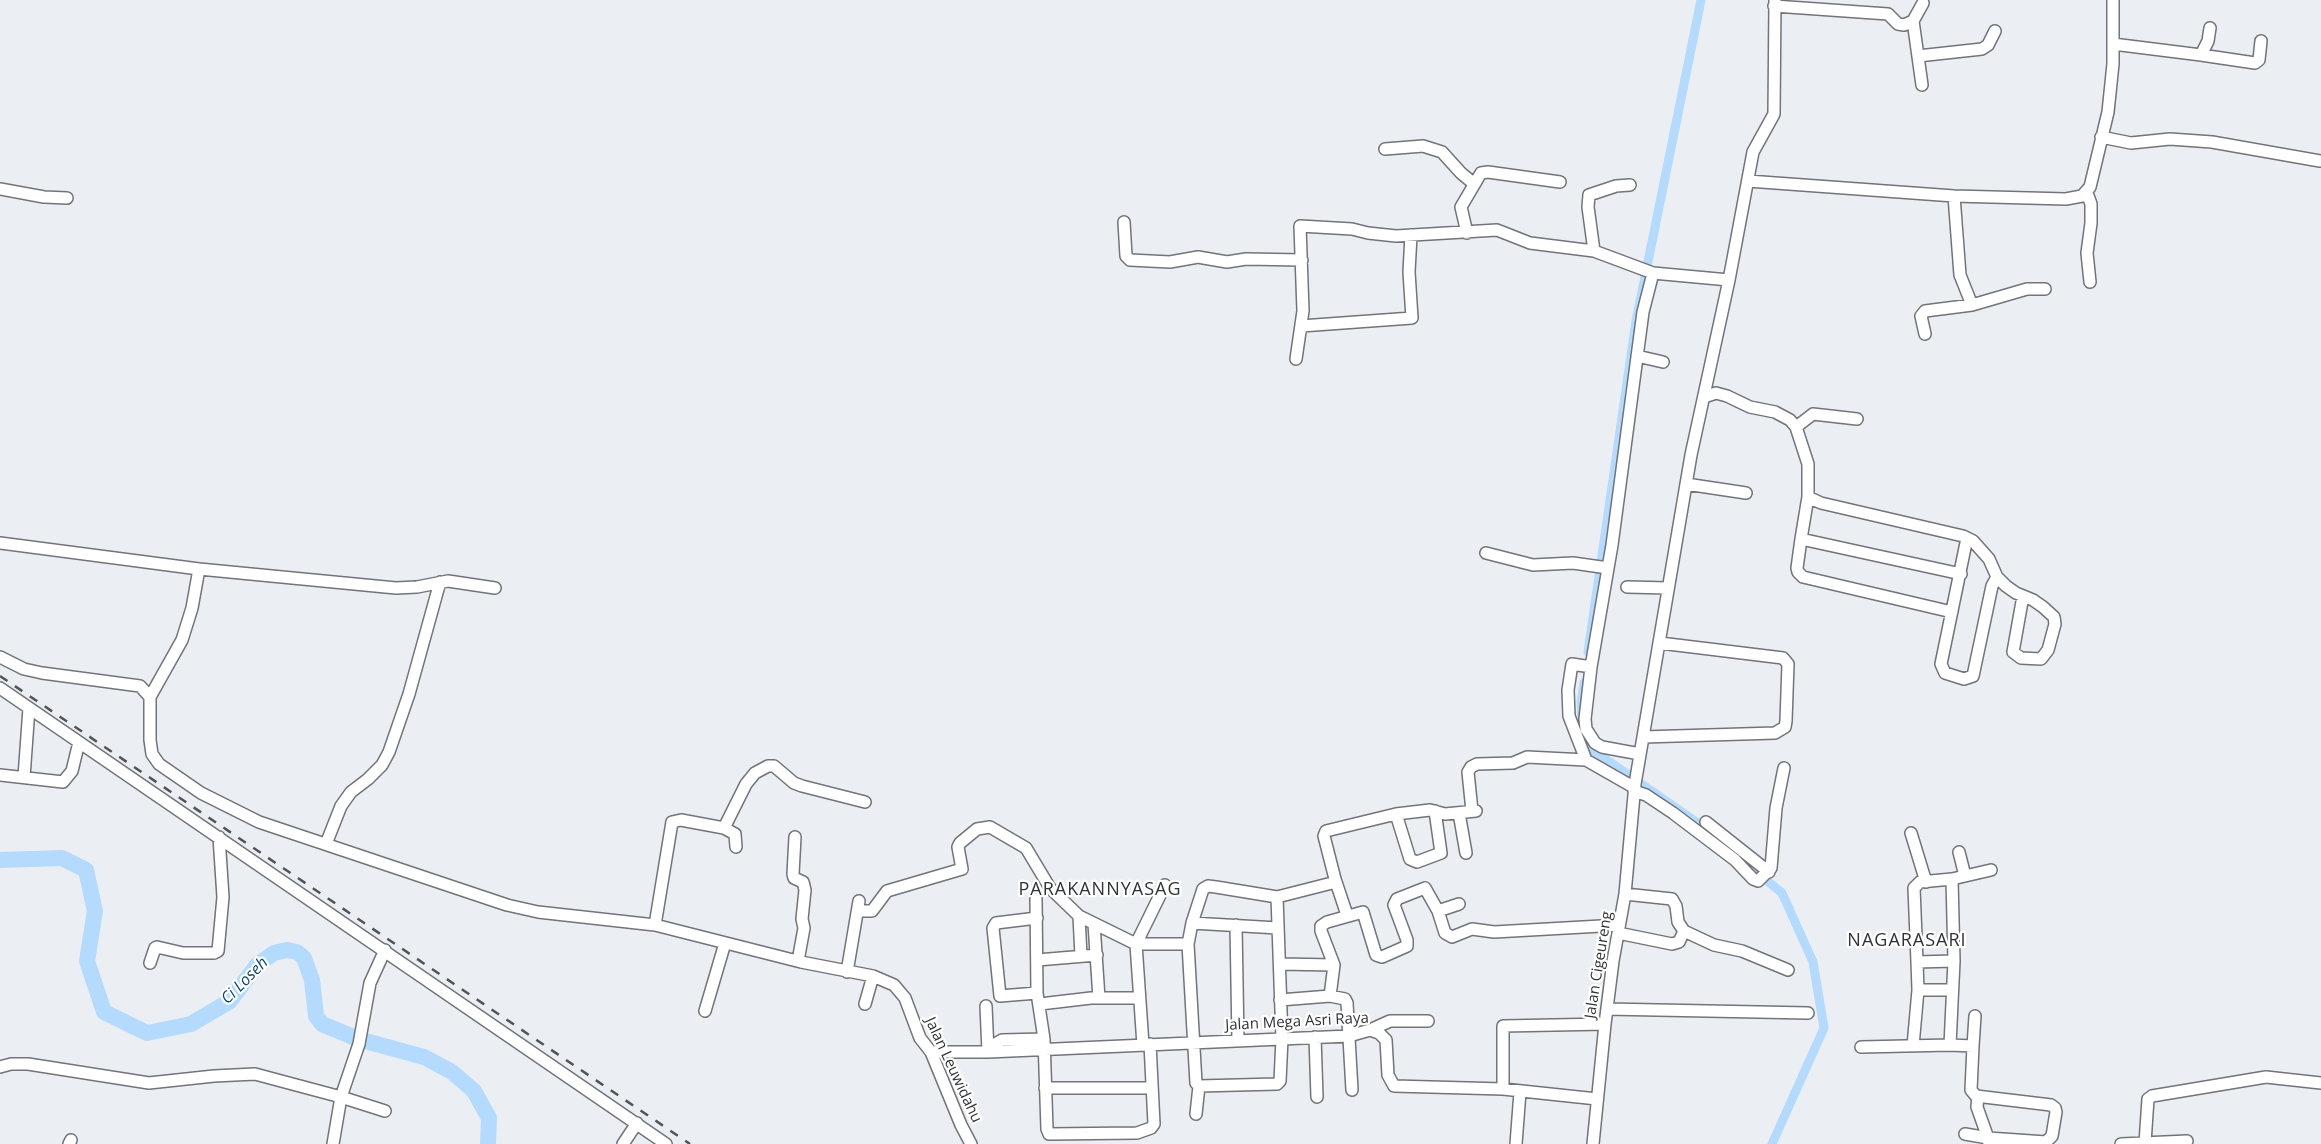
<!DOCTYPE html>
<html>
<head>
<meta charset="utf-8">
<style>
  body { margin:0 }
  canvas { display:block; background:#ebeff4 }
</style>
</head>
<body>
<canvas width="2321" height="1144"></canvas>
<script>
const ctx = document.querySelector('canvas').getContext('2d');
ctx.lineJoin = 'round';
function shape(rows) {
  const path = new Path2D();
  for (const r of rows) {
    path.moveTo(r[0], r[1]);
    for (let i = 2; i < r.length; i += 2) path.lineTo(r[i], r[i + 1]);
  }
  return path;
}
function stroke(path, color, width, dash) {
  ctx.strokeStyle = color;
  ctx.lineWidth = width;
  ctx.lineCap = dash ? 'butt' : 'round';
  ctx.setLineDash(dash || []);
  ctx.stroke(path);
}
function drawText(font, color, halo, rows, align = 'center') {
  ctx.font = font + ' "Open Sans",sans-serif';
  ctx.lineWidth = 4.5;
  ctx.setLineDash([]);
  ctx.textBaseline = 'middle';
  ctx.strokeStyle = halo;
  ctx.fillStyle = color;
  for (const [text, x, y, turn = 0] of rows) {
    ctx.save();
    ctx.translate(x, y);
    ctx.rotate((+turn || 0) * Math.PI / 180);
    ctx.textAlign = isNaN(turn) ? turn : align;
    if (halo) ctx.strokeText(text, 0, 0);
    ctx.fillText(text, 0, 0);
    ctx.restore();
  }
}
const canal = shape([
  [1588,652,1636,321,1701,0],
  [1584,683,1581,703,1584,744,1699,824,1782,893,1813,962,1824,1028,1772,1144]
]);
const river = shape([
  [0,860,62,858,86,870,95,911,87,961,104,1012,147,1033,191,1024,230,1001,257,965,274,953,287,950,297,952,304,958,312,980,316,1016,322,1024,358,1039,424,1057,452,1072,474,1091,489,1118,488,1144]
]);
const minor = shape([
  [1774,6,1888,14,1898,24,1904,25,1913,21,1923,3],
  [1913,21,1922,85],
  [2113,44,2201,55,2208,41,2210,28],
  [2201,55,2255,63,2259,60,2261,41],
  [1918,56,1982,49,1988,45,1995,31],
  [2101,137,2131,143,2170,139,2212,142,2320,161],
  [1385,149,1423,146,1442,152,1461,173,1473,183],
  [1748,181,1954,196,2066,199,2082,196,2090,187,2108,112,2113,64,2113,0],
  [0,189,44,197,67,198],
  [2087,193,2091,204,2091,223,2087,253,2090,282],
  [1954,196,1960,275,1972,305],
  [1124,222,1126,256,1130,260,1170,262,1198,257,1227,262,1246,259,1302,260],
  [1467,233,1461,207,1481,173,1488,172,1560,182],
  [1594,251,1588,207,1589,195,1616,186,1630,185],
  [1301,326,1412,318,1409,272,1411,235],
  [1925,334,1921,316,1925,311,1972,305,2027,289,2045,289],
  [1637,356,1663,362],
  [1296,359,1303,311,1300,226,1352,229,1368,233,1396,236,1497,230,1530,243,1594,251,1653,273,1729,280],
  [1704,397,1716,393,1727,396,1750,407,1775,412,1790,420,1796,427,1813,414,1857,419],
  [1796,427,1808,464,1808,497,1821,503,1963,536,1973,541,1989,559,1997,577,2006,586,2016,593,2033,600,2043,607,2054,617,2055,624,2048,650,2041,659,2021,658,2013,652,2023,596],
  [1686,484,1746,493],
  [1967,538,1941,664,1945,673,1964,679,1973,676,1992,586,1997,577],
  [1801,539,1808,497],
  [0,543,199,569,396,588,417,587,448,581,495,588],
  [1486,553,1533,565,1573,563,1608,568],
  [1627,587,1668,588],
  [1952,612,1803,577,1798,572,1797,568,1801,539,1961,574],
  [0,657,24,669,42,673,140,686,150,697,150,740,152,754,159,764,201,793,259,822,507,905,538,912,655,925,801,962,873,976,894,985,905,998,920,1038,931,1052,961,1125,971,1144],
  [0,688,666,1144],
  [150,697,182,640,192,608,199,569],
  [1643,737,1775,733,1785,727,1786,721,1788,664,1783,658,1660,643],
  [1640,754,1602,747,1595,743,1586,729,1585,719,1591,667,1612,545,1643,312,1653,273],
  [1586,760,1569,716,1568,690,1572,664,1591,667],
  [0,775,63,782,72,771,79,742],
  [24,777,29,708],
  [1634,791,1646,795,1673,813,1735,860,1753,879,1758,881,1771,868,1776,808,1784,768],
  [1472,811,1468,772,1471,767,1477,764,1513,763,1527,757,1586,760,1635,788],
  [1459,813,1466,853],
  [1396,814,1410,859,1417,862,1441,853,1435,811],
  [1706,822,1769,872],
  [724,828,735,834,736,847],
  [1911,833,1926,882],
  [795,837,793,874,794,878,803,882,805,890,802,919,804,928,798,961],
  [326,844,341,806,351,792,368,779,382,765,389,752,409,694,440,582],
  [1959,852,1965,876],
  [1952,879,1954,961,1950,1045,1973,1046,1971,1090,1976,1096,2051,1105,2055,1108,2056,1112,2052,1136,2046,1142,1988,1138,1989,1144],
  [1625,894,1672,899,1676,906,1678,922,1684,931,1714,945,1742,951,1788,970],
  [1277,897,1282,1039,1280,1081,1277,1084,1199,1086,1196,1083,1188,944,1192,923,1203,889,1208,886,1216,887,1277,897,1336,882],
  [1036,899,1037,993],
  [858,911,872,911,887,891,962,869,958,847,960,843,977,829,990,827,1026,848,1050,888,1079,916,1136,944,1188,944],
  [1438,911,1445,933,1452,937,1472,929,1494,932,1619,925],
  [1347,915,1335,879,1324,836,1326,831,1396,814,1430,810,1445,814,1476,811],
  [1079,916,1081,956],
  [1037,918,996,923,993,928,1000,996,1037,993,1044,1039,1047,1129,1049,1134,1137,1133,1151,1128,1154,1124,1150,1044],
  [1192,923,1278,928],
  [1094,924,1099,998],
  [655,925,672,822,681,820,724,828,746,784,755,773,768,766,774,766,794,783,802,786,865,802],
  [1236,925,1238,1041],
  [1618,933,1672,944,1679,942,1684,931],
  [385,950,370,983,359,1044,341,1097,385,1111],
  [1037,960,1097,955],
  [1954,961,1917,962,1914,888,1920,882,1952,879,1991,870],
  [150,963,155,948,157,947,183,953,214,953,218,951,223,897,219,837],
  [1280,964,1334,965,1330,996],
  [1334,965,1321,931,1321,926,1327,922,1363,912,1376,955,1382,957,1407,946,1407,940,1394,905,1397,899,1425,888,1438,911,1459,904],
  [847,972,859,901],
  [1918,990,1952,990],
  [1280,1000,1330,996,1345,999,1347,1003,1352,1090],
  [865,1004,873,976],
  [1040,1004,1091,998,1139,998],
  [986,1006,988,1052],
  [1607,1009,1808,1013],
  [705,1011,725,943],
  [1370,1030,1390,1021,1428,1021],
  [1315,1037,1317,1097],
  [1143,1045,1136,944,1165,885],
  [1913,1046,1918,990,1917,962],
  [1973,1046,1975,1016],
  [1861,1047,1950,1045],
  [994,1051,995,1044,1002,1040,1044,1039],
  [931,1052,988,1052,1349,1036,1370,1030,1379,1033,1386,1040,1388,1075,1394,1086,1503,1089,1597,1099],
  [0,1067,11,1064,28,1064,149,1083,214,1076,255,1074,341,1097,333,1144],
  [1045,1088,1152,1088],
  [1503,1089,1503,1026,1605,1024],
  [1196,1114,1199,1086],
  [1965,1134,1988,1138,1977,1107,1978,1096],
  [2145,1143,2148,1099,2152,1096,2266,1077,2321,1083],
  [69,1144,71,1140],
  [623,1144,637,1123],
  [1516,1144,1520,1092],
  [1593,1144,1605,1024,1613,961,1625,894,1635,784,1691,455,1729,280,1753,152,1774,114,1775,0],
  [2121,1144,2187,1141]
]);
const rail = shape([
  [0,676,690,1144]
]);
const streetNames = [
  ["Jalan Cigeureng",1599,965,-81],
  ["Jalan Mega Asri Raya",1297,1022,-3],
  ["Jalan Leuwidahu",953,1070,65]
];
const waterNames = [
  ["Ci Loseh",245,981,-45]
];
const quarterNames = [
  ["PARAKANNYASAG",1100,890],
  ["NAGARASARI",1907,941]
];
stroke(canal, '#b4dafd', 9);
stroke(river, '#b4dafd', 16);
stroke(minor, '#717478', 14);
stroke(minor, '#fff', 11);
stroke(rail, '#525356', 2.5, [9, 9]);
drawText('15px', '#313234', '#fff', streetNames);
drawText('italic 16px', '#10456d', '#fff', waterNames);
ctx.letterSpacing = '1px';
drawText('18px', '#313234', '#fff', quarterNames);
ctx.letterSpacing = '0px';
</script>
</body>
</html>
